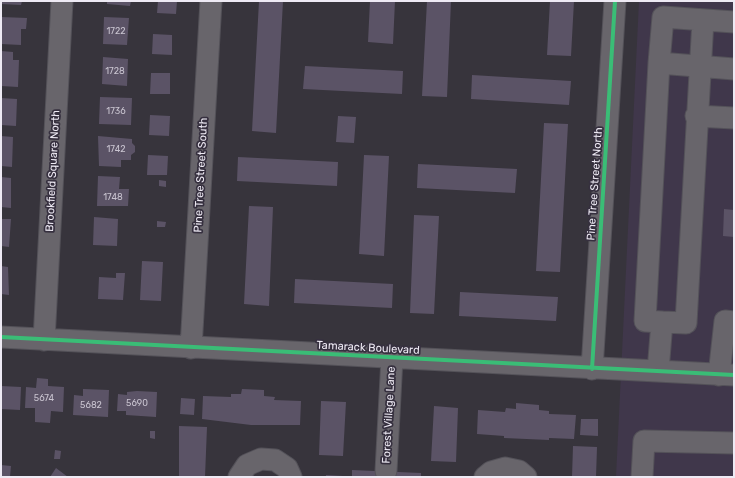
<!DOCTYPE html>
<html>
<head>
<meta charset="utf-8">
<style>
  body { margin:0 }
  #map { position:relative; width:735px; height:478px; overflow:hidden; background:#37343c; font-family:Rubik,sans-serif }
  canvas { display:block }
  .frame { position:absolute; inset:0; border:2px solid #eeeaf4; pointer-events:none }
</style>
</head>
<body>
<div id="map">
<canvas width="735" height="478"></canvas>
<div class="frame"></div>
</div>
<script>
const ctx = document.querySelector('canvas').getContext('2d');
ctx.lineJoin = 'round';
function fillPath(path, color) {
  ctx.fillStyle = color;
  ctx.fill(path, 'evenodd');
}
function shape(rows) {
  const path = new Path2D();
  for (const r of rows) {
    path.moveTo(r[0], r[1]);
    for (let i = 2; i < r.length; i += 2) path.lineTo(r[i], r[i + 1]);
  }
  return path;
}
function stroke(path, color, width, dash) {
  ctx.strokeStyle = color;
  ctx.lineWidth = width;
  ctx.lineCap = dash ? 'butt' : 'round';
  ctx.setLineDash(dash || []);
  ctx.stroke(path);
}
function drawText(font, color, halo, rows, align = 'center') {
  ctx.font = font + ' Rubik,sans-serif';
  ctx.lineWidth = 3.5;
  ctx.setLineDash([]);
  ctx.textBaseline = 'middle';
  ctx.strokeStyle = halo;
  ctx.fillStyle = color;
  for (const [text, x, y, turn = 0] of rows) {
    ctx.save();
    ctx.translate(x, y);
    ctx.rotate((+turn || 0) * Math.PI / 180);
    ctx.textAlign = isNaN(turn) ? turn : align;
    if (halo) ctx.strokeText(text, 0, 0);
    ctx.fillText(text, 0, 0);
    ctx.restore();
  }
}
const built = shape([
  [639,1,734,1,734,477,616,477]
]);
const building = shape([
  [1,1,22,1,21,5,1,4],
  [107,1,131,1,130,6,107,4],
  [158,1,177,1,176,14,157,13],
  [259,1,283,1,276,133,252,131],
  [370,1,395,1,393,44,368,42],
  [427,1,451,1,447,97,422,96],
  [550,1,574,1,571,56,547,55],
  [1,17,27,18,26,29,21,29,21,45,1,44],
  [104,17,129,18,127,45,103,44],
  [153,34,172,35,172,55,152,54],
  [1,51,13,52,13,60,19,60,18,87,1,86],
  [103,57,128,59,127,86,102,84],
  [305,66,403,71,402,94,303,89],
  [151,73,170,73,170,94,150,94],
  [472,75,571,81,569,105,471,99],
  [100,97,132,98,131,125,99,124],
  [1,98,17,99,16,126,1,125],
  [150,115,170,116,169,136,149,135],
  [338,116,356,117,354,143,336,142],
  [544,123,568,124,560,272,536,271],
  [1,136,13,137,12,167,1,166],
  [98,136,132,139,132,143,135,146,135,152,131,155,131,160,121,160,121,167,99,166],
  [148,155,168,156,167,175,147,175],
  [364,155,389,156,384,256,359,254],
  [238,157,338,162,337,186,237,181],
  [418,164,517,169,515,193,417,188],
  [98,176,120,177,119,189,129,189,128,206,97,206],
  [1,177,11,178,11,208,1,207],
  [159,180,166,181,166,187,159,186],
  [249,206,273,207,269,306,244,304],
  [724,209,734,210,734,237,723,236],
  [414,215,439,216,434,314,410,313],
  [94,217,118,219,117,246,93,245],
  [1,219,11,219,9,247,1,246],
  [157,221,166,222,165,227,157,227],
  [142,261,163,262,161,301,140,300],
  [1,266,8,267,9,295,1,294],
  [116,273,125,273,123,300,98,299,99,277,116,278],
  [295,279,393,284,392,308,294,303],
  [460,292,558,297,556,321,459,316],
  [37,378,48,379,48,386,64,387,63,412,51,411,50,423,35,422,35,408,25,408,26,387,36,388],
  [1,386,21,387,20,410,1,409],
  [83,389,109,390,108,417,73,415,74,395,83,396],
  [242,389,264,390,264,396,275,397,274,400,301,401,300,425,251,425,202,419,203,396,231,397,231,394,241,394],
  [137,391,157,392,156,417,126,415,126,411,117,411,118,394,127,395,127,392],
  [181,398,195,399,194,415,180,414],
  [321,401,346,402,343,456,319,455],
  [516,403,539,405,539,410,549,411,549,414,576,415,574,439,549,438,549,440,504,438,504,436,477,434,478,410,505,412,506,408,516,409],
  [434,406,458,408,456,462,431,461],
  [581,419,598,419,598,436,580,435],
  [179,426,207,427,205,477,179,477],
  [150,431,155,431,155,439,150,438],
  [573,446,597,447,596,477,572,477],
  [55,450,61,451,60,459,54,459],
  [1,465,11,466,10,477,1,477],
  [56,468,68,477,50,477],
  [352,470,421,473,421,477,352,477],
  [326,475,343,476,343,477,326,477]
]);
const minor = shape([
  [659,63,663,17,734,22],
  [696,116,734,118],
  [662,322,686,323,703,20],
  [1,337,734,375],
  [44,340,62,1],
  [191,348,211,1],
  [592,369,615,1],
  [658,371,662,322,645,321,659,63,734,69],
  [719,375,725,321,734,322],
  [386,471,392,358],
  [239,477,247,465,261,459,275,460,287,468,291,477],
  [485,477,491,472,505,468,519,471,526,477],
  [642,477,644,441,734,443]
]);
const cycleway = shape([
  [1,337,734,375],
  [592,369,615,1]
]);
const numberNames = [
  ["1722",116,31],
  ["1728",115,71],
  ["1736",116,111],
  ["1742",116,149],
  ["1748",113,197],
  ["5674",44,398],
  ["5690",137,403],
  ["5682",91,405]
];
const streetNames = [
  ["Brookfield Square North",53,171,-87],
  ["Pine Tree Street South",201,175,-87],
  ["Pine Tree Street North",595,184,-86],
  ["Tamarack Boulevard",368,348,3],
  ["Forest Village Lane",389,415,-87]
];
fillPath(built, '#40374b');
fillPath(building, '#5b5366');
stroke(minor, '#545259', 23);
stroke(minor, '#68656b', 21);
stroke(cycleway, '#3abd76', 4);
drawText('9px', '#c9c4d0', null, numberNames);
drawText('11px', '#eeeaf4', '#36303f', streetNames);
</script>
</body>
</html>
